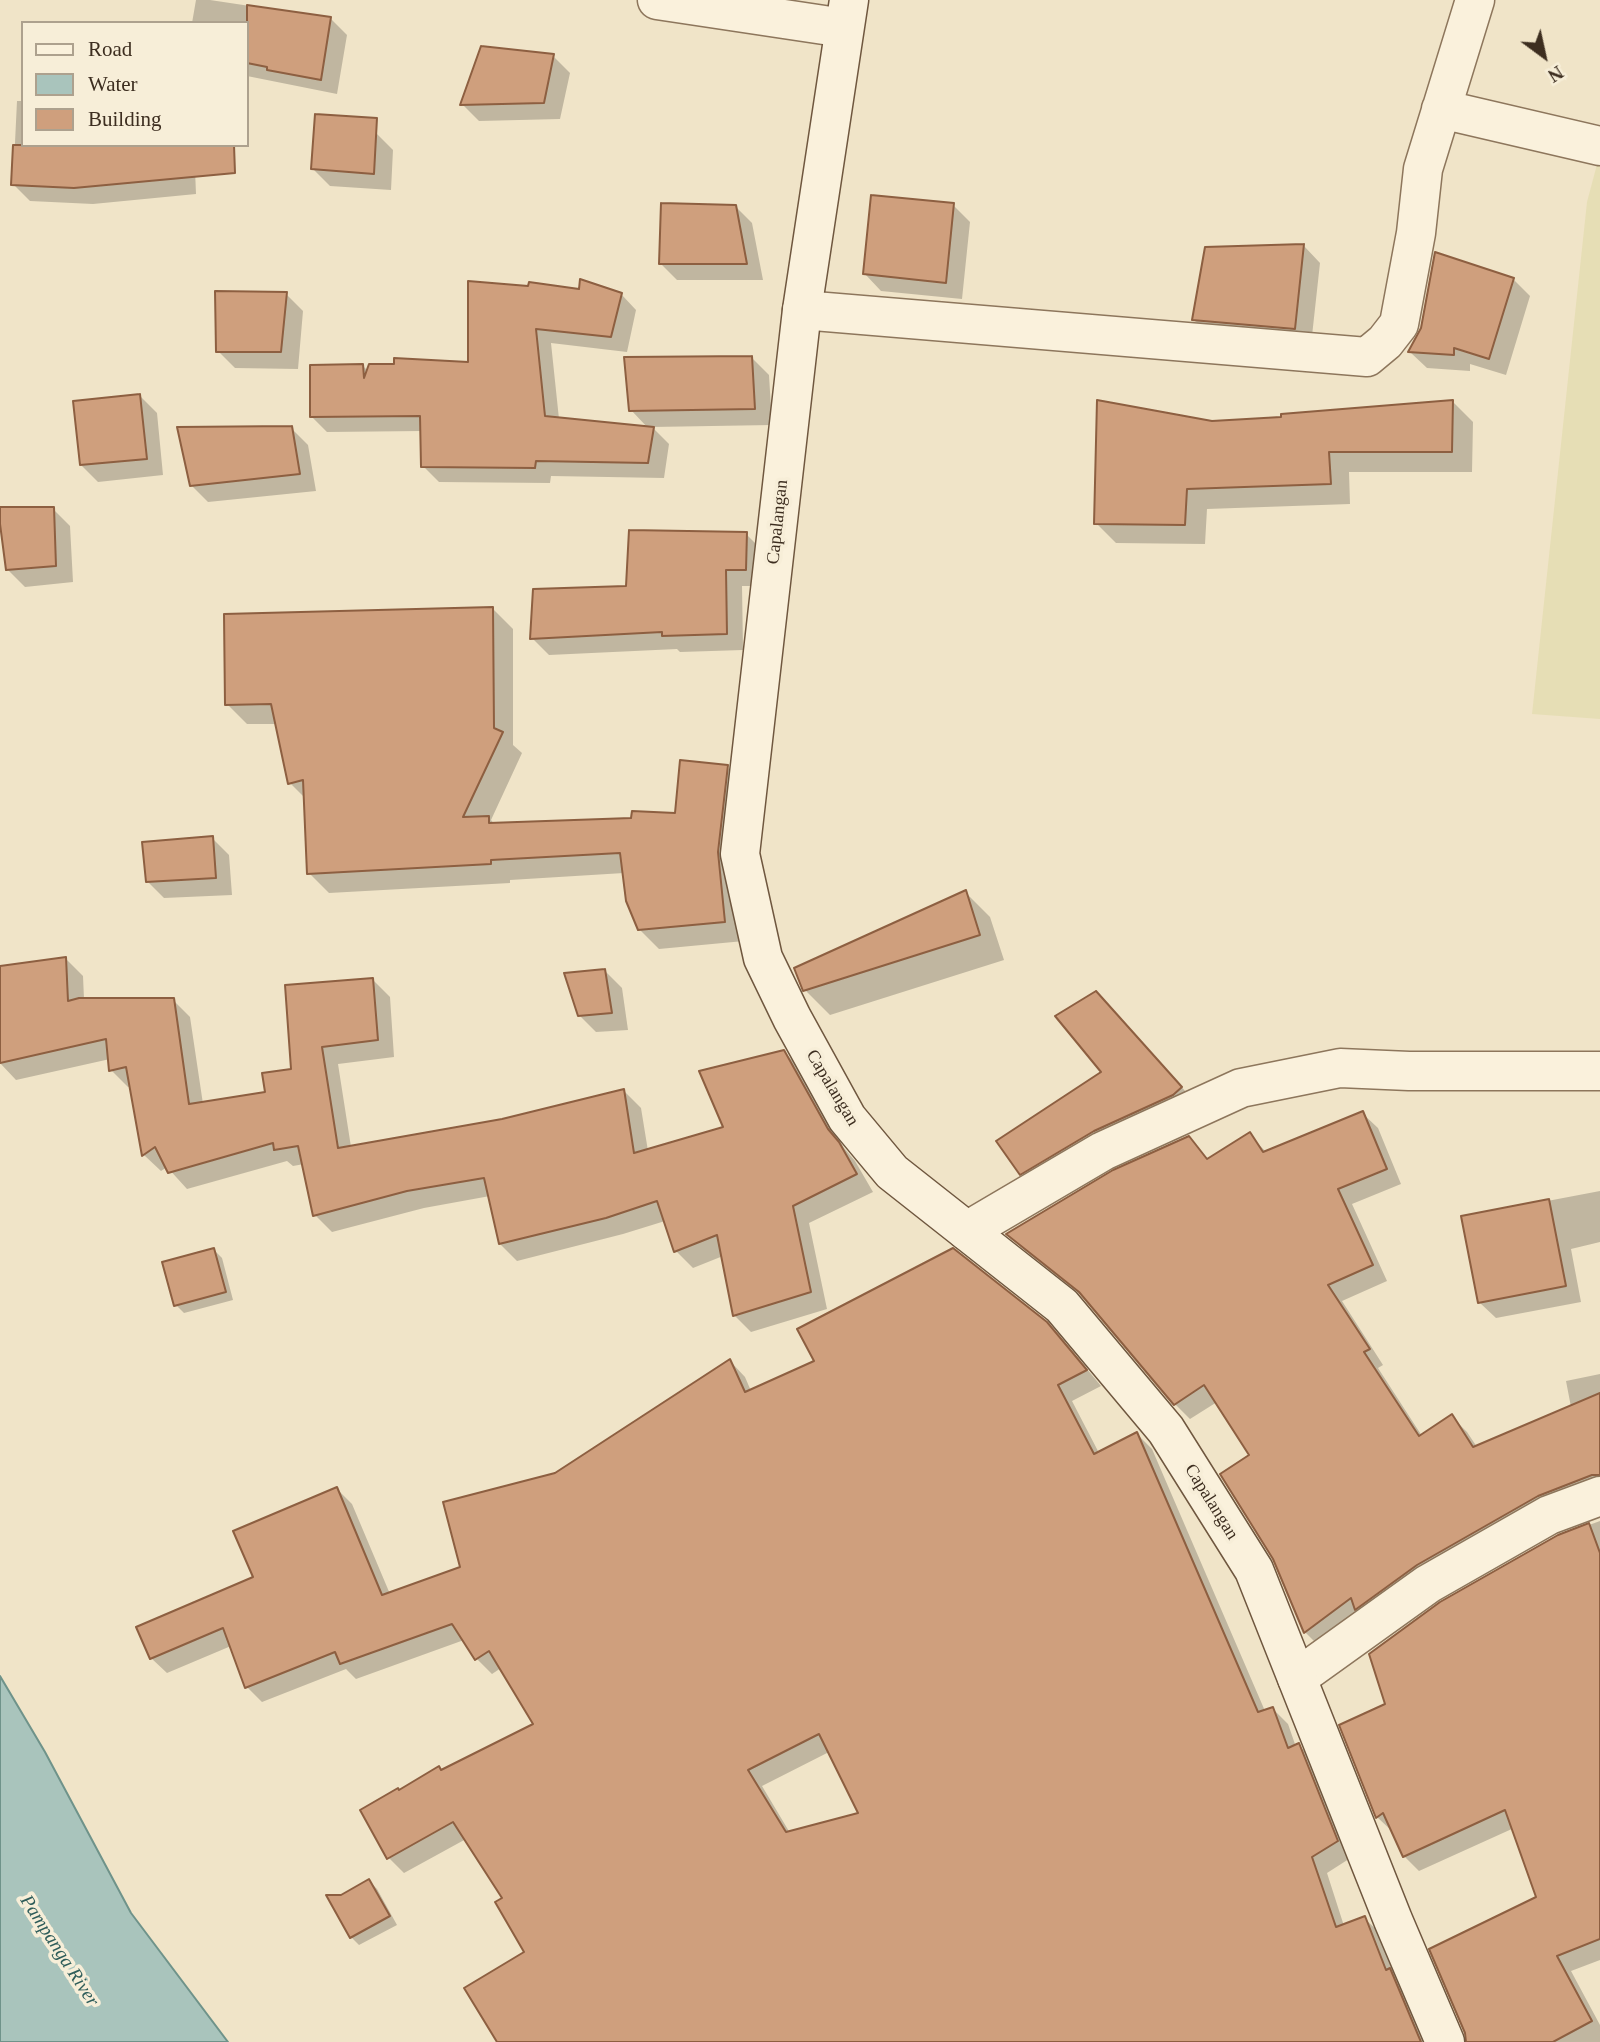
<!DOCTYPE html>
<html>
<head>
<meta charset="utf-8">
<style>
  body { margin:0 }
  #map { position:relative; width:1600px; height:2042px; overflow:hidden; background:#f0e4c8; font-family:Georgia,serif }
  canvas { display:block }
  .legend { position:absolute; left:21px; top:21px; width:228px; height:126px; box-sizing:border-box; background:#f7eed8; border:2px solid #ada18e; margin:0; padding:9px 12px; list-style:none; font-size:21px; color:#3d2e20 }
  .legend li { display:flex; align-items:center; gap:14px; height:35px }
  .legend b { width:35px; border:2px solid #ada18e }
  .north { position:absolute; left:1509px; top:21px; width:70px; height:70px; -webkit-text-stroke:5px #f7eed8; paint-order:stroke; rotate:147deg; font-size:19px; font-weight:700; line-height:28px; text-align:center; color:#3d2e20 }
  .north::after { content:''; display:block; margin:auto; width:24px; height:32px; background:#3d2e20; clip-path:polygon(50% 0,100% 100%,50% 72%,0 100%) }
</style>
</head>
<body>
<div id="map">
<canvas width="1600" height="2042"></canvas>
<ul class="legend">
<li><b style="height:9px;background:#faf1dc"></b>Road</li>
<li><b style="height:19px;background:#a9c4bc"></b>Water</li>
<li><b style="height:19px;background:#cf9f7d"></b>Building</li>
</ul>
<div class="north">N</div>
</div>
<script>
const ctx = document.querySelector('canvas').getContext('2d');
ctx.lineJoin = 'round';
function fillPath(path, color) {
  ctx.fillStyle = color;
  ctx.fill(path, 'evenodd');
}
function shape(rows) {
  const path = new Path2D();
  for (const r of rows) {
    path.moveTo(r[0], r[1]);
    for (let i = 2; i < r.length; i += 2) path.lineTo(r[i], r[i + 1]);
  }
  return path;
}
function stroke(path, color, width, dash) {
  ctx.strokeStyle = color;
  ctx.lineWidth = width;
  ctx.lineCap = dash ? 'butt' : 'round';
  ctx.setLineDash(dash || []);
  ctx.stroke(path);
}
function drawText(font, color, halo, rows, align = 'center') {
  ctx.font = font + ' Georgia,serif';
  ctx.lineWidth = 7;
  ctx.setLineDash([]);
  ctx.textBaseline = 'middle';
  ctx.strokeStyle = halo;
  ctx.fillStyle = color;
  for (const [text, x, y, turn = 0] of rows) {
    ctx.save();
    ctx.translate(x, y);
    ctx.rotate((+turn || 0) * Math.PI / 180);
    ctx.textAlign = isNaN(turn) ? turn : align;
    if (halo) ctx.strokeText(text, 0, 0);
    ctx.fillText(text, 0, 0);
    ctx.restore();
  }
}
const farmland = shape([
  [1600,153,1600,719,1532,714,1587,202]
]);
const water = shape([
  [0,1676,45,1752,131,1913,228,2042,0,2042,0,1676]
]);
const shadow = shape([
  [196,0,210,0,330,18,347,35,337,94,247,76,247,23,192,23],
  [553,56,570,73,560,119,479,121,462,104],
  [17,101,23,101,23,145,194,145,196,194,93,204,30,201,13,184],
  [376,133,393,150,391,190,330,186,313,169],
  [953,205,970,222,962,299,881,291,865,274],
  [735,206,752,223,763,280,677,280,660,263],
  [1304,246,1320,263,1311,345,1211,337,1194,320],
  [1513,279,1530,296,1506,375,1470,364,1470,371,1427,368,1410,352],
  [470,283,621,294,636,310,627,352,551,343,559,419,648,428,631,410,752,358,769,375,772,425,652,427,669,444,664,478,551,476,550,483,439,482,423,466,422,431,327,432,312,417,363,366,368,371,470,364],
  [286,294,303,311,298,369,235,368,218,351],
  [140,396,157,413,163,475,98,482,81,465],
  [1452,401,1473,422,1472,472,1349,472,1350,504,1207,509,1205,544,1116,543,1096,523,1212,423,1283,418],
  [291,428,308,445,316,491,208,502,191,485],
  [0,508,53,509,70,526,73,582,25,587,8,570],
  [746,534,763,551,762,586,742,586,743,650,680,652,677,649,549,655,532,638,628,588],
  [493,609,513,629,513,745,522,753,491,820,495,825,633,820,677,815,727,767,747,787,744,941,659,949,639,929,624,873,510,880,510,883,329,893,309,873,306,799,290,783,277,724,247,724,227,704],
  [212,838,229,855,232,895,164,898,147,881],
  [965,892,990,917,1004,960,830,1015,805,990],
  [66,959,83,976,84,999,173,1000,190,1017,203,1104,267,1093,292,1070,373,980,390,997,394,1057,338,1064,351,1147,502,1120,624,1091,641,1108,648,1151,726,1129,784,1052,801,1069,844,1148,855,1161,873,1192,809,1223,827,1309,751,1332,734,1315,723,1256,693,1268,676,1251,665,1221,623,1234,517,1261,500,1244,490,1196,424,1208,332,1232,315,1215,304,1164,293,1166,287,1161,187,1189,167,1167,161,1171,144,1155,132,1086,128,1087,111,1070,110,1059,16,1080,0,1063,0,968],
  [605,971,622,988,628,1030,596,1032,579,1015],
  [1111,1009,1196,1103,1037,1189,1021,1173,1104,1072],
  [1362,1113,1378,1128,1401,1184,1352,1204,1387,1281,1342,1301,1383,1365,1378,1368,1422,1436,1452,1417,1467,1432,1477,1447,1571,1407,1566,1381,1600,1374,1600,1493,1320,1647,1305,1632,1251,1456,1217,1402,1190,1419,1175,1404,1088,1301,1023,1249,1008,1234,1189,1138,1209,1160,1249,1134,1267,1153],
  [1600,1191,1600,1242,1571,1249,1581,1302,1496,1318,1479,1302,1463,1217],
  [214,1250,222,1258,233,1300,184,1313,176,1305],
  [1046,1323,1062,1339,1101,1386,1072,1401,1099,1453,1137,1434,1152,1449,1265,1711,1273,1709,1288,1724,1296,1747,1299,1745,1314,1761,1352,1857,1327,1873,1344,1926,1364,1918,1380,1933,1429,2042,499,2042,526,1952,504,1898,466,1839,404,1873,389,1858,441,1772,536,1724,501,1668,492,1674,477,1659,464,1640,356,1679,346,1669,262,1702,247,1687,231,1646,167,1673,151,1658,256,1578,337,1489,352,1504,390,1594,463,1568,556,1474,730,1361,745,1377,751,1391],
  [829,1752,860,1815,790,1833,762,1786],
  [1600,1521,1600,1960,1571,1971,1600,2025,1600,2042,1468,2042,1538,1898,1514,1828,1419,1871,1404,1856,1394,1833,1377,1817,1387,1705,1559,1536],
  [369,1881,377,1889,397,1925,359,1945,351,1937]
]);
const building = shape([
  [247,5,331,17,321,80,267,70,267,67,247,63,247,5],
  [481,46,554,54,544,103,460,105,481,46],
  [315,114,377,118,374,174,311,169,315,114],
  [13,145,234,145,235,173,74,188,11,185,13,145],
  [871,195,954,203,946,283,863,274,871,195],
  [661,203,736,205,747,264,659,264,661,203],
  [1304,244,1295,329,1192,320,1205,247,1304,244],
  [1435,252,1514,278,1489,359,1454,348,1454,355,1408,352,1421,328,1435,252],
  [580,279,622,293,611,337,536,329,545,416,654,427,648,463,536,461,535,468,421,467,420,416,310,417,310,365,363,364,364,378,369,364,394,364,394,358,468,362,468,281,528,286,529,282,579,289,580,279],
  [215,291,287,292,281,352,216,352,215,291],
  [752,356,755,409,629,411,624,357,752,356],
  [140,394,147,459,80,465,73,401,140,394],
  [1097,400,1212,421,1281,417,1281,414,1453,400,1452,452,1329,452,1331,484,1187,489,1185,525,1094,524,1097,400],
  [292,426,300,474,190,486,177,427,292,426],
  [0,507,54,507,56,566,6,570,0,524,0,507],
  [629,530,747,532,746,570,726,570,727,634,662,636,662,632,530,639,533,589,626,586,629,530],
  [493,607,494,728,503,732,463,817,489,816,489,823,631,818,632,811,675,813,680,760,728,765,718,852,725,922,638,930,626,901,620,853,491,860,491,864,307,874,303,780,288,784,271,704,225,705,224,614,493,607],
  [213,836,216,878,146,882,142,842,213,836],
  [966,890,980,935,803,991,794,968,966,890],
  [66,957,68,1001,79,998,174,998,189,1104,265,1092,262,1073,291,1069,285,985,373,978,378,1040,322,1047,338,1148,502,1119,624,1089,634,1153,723,1127,699,1071,784,1050,828,1129,839,1142,857,1174,793,1206,811,1292,733,1316,717,1235,674,1252,657,1201,606,1218,499,1244,484,1178,407,1191,313,1216,298,1146,274,1150,273,1143,168,1173,155,1147,142,1156,126,1067,109,1071,106,1039,0,1063,0,966,66,957],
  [605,969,612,1013,578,1016,564,973,605,969],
  [1096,991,1182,1087,1173,1095,1094,1131,1020,1175,996,1141,1101,1072,1055,1016,1096,991],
  [1363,1111,1387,1169,1338,1189,1373,1265,1328,1285,1370,1349,1364,1352,1419,1436,1452,1414,1473,1447,1600,1393,1600,1475,1592,1475,1538,1496,1417,1565,1355,1610,1351,1598,1304,1633,1273,1559,1220,1474,1249,1455,1204,1385,1174,1405,1079,1292,1006,1234,1113,1170,1189,1136,1207,1159,1250,1132,1263,1152,1363,1111],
  [1549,1199,1566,1286,1478,1303,1461,1216,1549,1199],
  [214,1248,226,1292,174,1306,162,1262,214,1248],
  [953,1248,1047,1322,1087,1370,1058,1385,1094,1454,1137,1432,1258,1712,1273,1707,1288,1748,1299,1743,1338,1841,1312,1857,1336,1927,1365,1916,1386,1970,1390,1968,1421,2042,497,2042,464,1988,524,1952,495,1902,502,1898,453,1822,387,1859,360,1810,398,1788,399,1790,439,1766,441,1770,533,1724,489,1651,475,1660,452,1624,340,1664,335,1652,245,1688,223,1628,150,1659,136,1627,253,1577,233,1531,337,1487,382,1595,460,1567,443,1502,555,1473,730,1359,745,1392,814,1361,797,1329,953,1248],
  [819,1734,858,1813,786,1832,748,1770,819,1734],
  [1589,1523,1600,1553,1600,1939,1557,1956,1592,2021,1553,2042,1466,2042,1465,2033,1429,1949,1536,1897,1505,1810,1403,1857,1383,1813,1376,1818,1339,1725,1385,1704,1369,1654,1440,1602,1558,1535,1589,1523],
  [369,1879,390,1916,350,1938,326,1895,341,1895,369,1879]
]);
const street = shape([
  [657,0,844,28],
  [1441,109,1600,146],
  [802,310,1367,357,1385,342,1399,324,1416,233,1423,169,1475,0],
  [967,1231,1103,1151,1241,1088,1340,1068,1409,1071,1600,1071],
  [1297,1678,1428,1584,1549,1515,1600,1496]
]);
const secondary = shape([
  [849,0,802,310,740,854,763,958,792,1018,847,1118,892,1172,1062,1306,1166,1430,1254,1570,1393,1920,1445,2042]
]);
const streetNames = [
  ["Capalangan",778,522,-84],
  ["Capalangan",832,1088,59],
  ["Capalangan",1211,1502,58]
];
const waterNames = [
  ["Pampanga River",59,1951,57]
];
fillPath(farmland, '#e6deb5');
fillPath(water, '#a9c4bc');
stroke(water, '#6f938a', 2);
fillPath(shadow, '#0003');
fillPath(building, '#cf9f7d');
stroke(building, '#8d5f41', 2);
stroke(street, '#8d765c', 41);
stroke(secondary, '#6f573f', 41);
stroke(street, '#faf1dc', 38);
stroke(secondary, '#faf1dc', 38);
drawText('18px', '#3d2e20', '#f7eed8', streetNames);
drawText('italic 19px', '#2f5d5a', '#f7eed8', waterNames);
</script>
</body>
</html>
